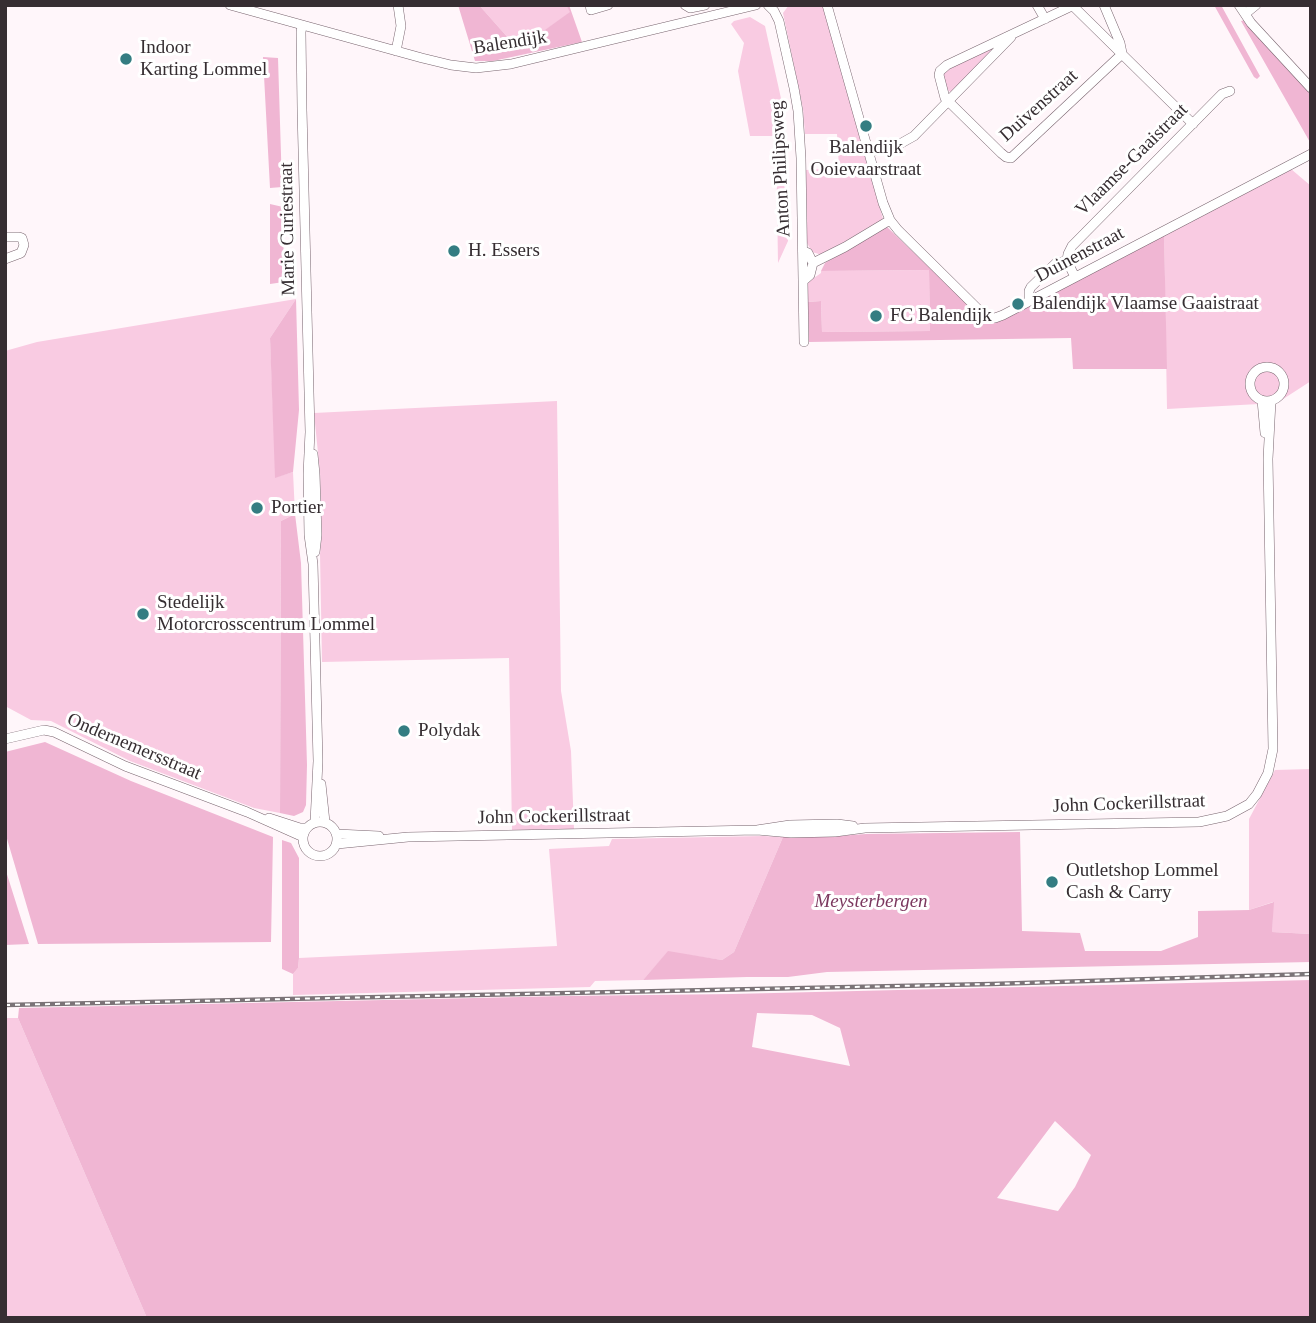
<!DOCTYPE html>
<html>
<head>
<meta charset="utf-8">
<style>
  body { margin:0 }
  #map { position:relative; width:1316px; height:1323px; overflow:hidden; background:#fff6fa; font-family:Georgia,serif }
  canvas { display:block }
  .frame { position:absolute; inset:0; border:7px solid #362e32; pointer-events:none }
</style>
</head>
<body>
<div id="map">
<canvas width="1316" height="1323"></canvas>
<div class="frame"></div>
</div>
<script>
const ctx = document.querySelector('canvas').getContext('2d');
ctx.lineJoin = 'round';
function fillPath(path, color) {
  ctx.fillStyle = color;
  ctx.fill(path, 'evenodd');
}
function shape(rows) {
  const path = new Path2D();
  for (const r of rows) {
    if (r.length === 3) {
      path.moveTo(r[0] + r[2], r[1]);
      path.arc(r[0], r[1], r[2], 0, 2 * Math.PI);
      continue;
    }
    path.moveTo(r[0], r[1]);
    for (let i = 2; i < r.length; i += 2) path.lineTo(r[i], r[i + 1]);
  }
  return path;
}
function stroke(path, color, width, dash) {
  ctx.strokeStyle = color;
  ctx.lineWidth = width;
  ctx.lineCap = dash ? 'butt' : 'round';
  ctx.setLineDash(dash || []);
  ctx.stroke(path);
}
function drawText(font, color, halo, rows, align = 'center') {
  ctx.font = font + ' Georgia,serif';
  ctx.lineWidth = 6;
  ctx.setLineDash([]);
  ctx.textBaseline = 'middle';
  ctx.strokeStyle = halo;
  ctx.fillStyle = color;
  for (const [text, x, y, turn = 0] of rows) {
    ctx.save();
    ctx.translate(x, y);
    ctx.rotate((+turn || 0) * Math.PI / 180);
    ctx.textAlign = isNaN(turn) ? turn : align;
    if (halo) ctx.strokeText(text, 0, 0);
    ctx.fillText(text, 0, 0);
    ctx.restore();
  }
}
const green = shape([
  [479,5,566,5,571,12,518,49],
  [789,5,823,5,883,219,822,255,812,252,807,243,806,170,839,168,837,134,805,134,803,109,783,13],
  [750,17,765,26,784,112,788,241,778,263,776,136,750,136,738,71,744,43,731,24,734,21],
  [997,45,955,90,951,92,947,90,943,80,944,71],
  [1291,169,1311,186,1311,381,1277,403,1167,409,1164,234],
  [929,270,930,331,822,332,821,301,808,302,807,283,821,273,821,271],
  [296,299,270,338,276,477,293,472,295,514,281,521,280,813,254,808,130,761,51,721,31,720,5,706,5,351,37,342],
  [557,401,561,691,571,751,574,829,512,830,509,658,322,662,320,554,322,532,320,473,314,413],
  [1311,769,1311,934,1272,932,1273,902,1249,910,1249,819,1275,770],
  [763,836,783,837,734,952,722,960,668,952,643,980,595,981,590,987,293,995,293,974,298,968,299,958,557,946,549,849,609,846,612,839],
  [5,1018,18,1018,147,1318,5,1318]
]);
const forest = shape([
  [458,5,479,5,518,49,570,12,566,5,569,5,582,42,493,61,475,61],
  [1214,5,1221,5,1260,76,1257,79,1254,77],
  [1245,20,1311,95,1311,144,1241,21],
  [263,57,278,58,282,187,270,188],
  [270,204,283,207,284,282,270,284],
  [885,225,984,320,1164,234,1167,369,1073,369,1071,338,809,342,808,302,821,301,822,332,930,331,929,270,821,271,825,263],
  [296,299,299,410,293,472,275,478,270,338],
  [295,514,301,563,307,765,306,805,303,812,294,816,280,813,281,521],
  [45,742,131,781,273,837,271,942,38,944,5,832,5,752],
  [1020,832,1022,931,1080,933,1085,951,1161,951,1198,937,1198,911,1249,910,1274,902,1272,932,1311,934,1311,962,827,972,788,977,747,977,643,980,668,951,722,960,734,952,783,837,838,836,866,834],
  [282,840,291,843,299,858,299,958,298,968,293,974,282,969],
  [5,868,29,944,5,945],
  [1311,980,1311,1318,147,1318,18,1018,19,1008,566,996,733,994],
  [757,1013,812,1015,840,1028,850,1066,752,1047],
  [1055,1121,1091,1155,1075,1187,1058,1211,997,1198]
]);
const minor = shape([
  [230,5,422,58,451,65,476,68,511,64,756,5],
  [590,5,591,10,608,5],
  [685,5,690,8,705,5],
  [768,5,774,11,779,21,794,88,798,111,801,158,804,342],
  [827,5,883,203,890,220,898,230,986,317,995,318,1003,315,1311,154],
  [1037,5,1045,19],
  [1074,5,947,65,940,71,939,75,945,98,1001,153,1006,157,1011,158,1122,54],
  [1104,5,1120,43,1122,53],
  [1239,5,1251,23,1311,88],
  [1073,6,1193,124],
  [1245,14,1256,5],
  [302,25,301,32,302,109,310,432,308,474,309,535,313,564,318,761,315,822],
  [396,51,401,26,398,5],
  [869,152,898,145,914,136,1011,37],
  [5,237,19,237,22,238,24,245,21,253,5,259],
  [803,251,808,253,813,263,810,275,803,281],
  [813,263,845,247,890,220],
  [1075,277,1067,261,1068,254,1072,246,1222,94,1230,91],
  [1029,301,1029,291,1031,287,1056,263,1067,261],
  [1267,384,17],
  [1262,400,1265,433],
  [313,454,315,474,317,535,315,552],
  [5,739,44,730,54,732,125,766,247,812,303,837],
  [321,784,325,822],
  [269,818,300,828,307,828],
  [320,839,17],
  [757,830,791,833,835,832,865,828,1199,822,1227,816,1249,804,1257,794,1268,773,1273,749,1268,459,1271,401],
  [337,834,379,836],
  [337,844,408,837,757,830,790,825,837,824,853,826]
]);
const rail = shape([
  [5,1005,992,984,1311,974]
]);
const markers = [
  [126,59,7,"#347d82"],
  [866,126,7,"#347d82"],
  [454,251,7,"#347d82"],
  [1018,304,7,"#347d82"],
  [876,316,7,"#347d82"],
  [257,508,7,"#347d82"],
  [143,614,7,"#347d82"],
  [404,731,7,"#347d82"],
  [1052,882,7,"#347d82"]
];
const streetNames = [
  ["Balendijk",510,43,-9],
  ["Duivenstraat",1039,106,-42],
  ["Vlaamse-Gaaistraat",1132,160,-45],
  ["Anton Philipsweg",781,169,-93],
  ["Marie Curiestraat",288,229,-91],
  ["Duinenstraat",1080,255,-28],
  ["Ondernemersstraat",134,747,23],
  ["John Cockerillstraat",1129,804,-2],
  ["John Cockerillstraat",554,817,-1]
];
const poiNames = [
  ["Indoor",140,48],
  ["Karting Lommel",140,70],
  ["Balendijk",866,148,"center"],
  ["Ooievaarstraat",866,170,"center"],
  ["H. Essers",468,251],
  ["Balendijk Vlaamse Gaaistraat",1032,304],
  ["FC Balendijk",890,316],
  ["Portier",271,508],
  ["Stedelijk",157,603],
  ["Motorcrosscentrum Lommel",157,625],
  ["Polydak",418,731],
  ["Outletshop Lommel",1066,871],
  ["Cash & Carry",1066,893]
];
const parkNames = [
  ["Meysterbergen",871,902]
];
fillPath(green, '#f9cbe2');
fillPath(forest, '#f0b6d3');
stroke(minor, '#79656f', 10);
stroke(minor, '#fff', 9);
stroke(rail, '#7b7377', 4.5);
stroke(rail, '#fff', 2, [5]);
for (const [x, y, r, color] of markers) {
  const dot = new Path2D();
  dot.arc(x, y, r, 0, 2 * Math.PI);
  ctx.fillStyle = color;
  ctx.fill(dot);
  stroke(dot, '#fff', 2.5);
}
drawText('19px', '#362e32', '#fff', streetNames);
drawText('19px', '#362e32', '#fff', poiNames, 'left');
drawText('italic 19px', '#7c385f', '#fff', parkNames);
</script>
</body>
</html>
